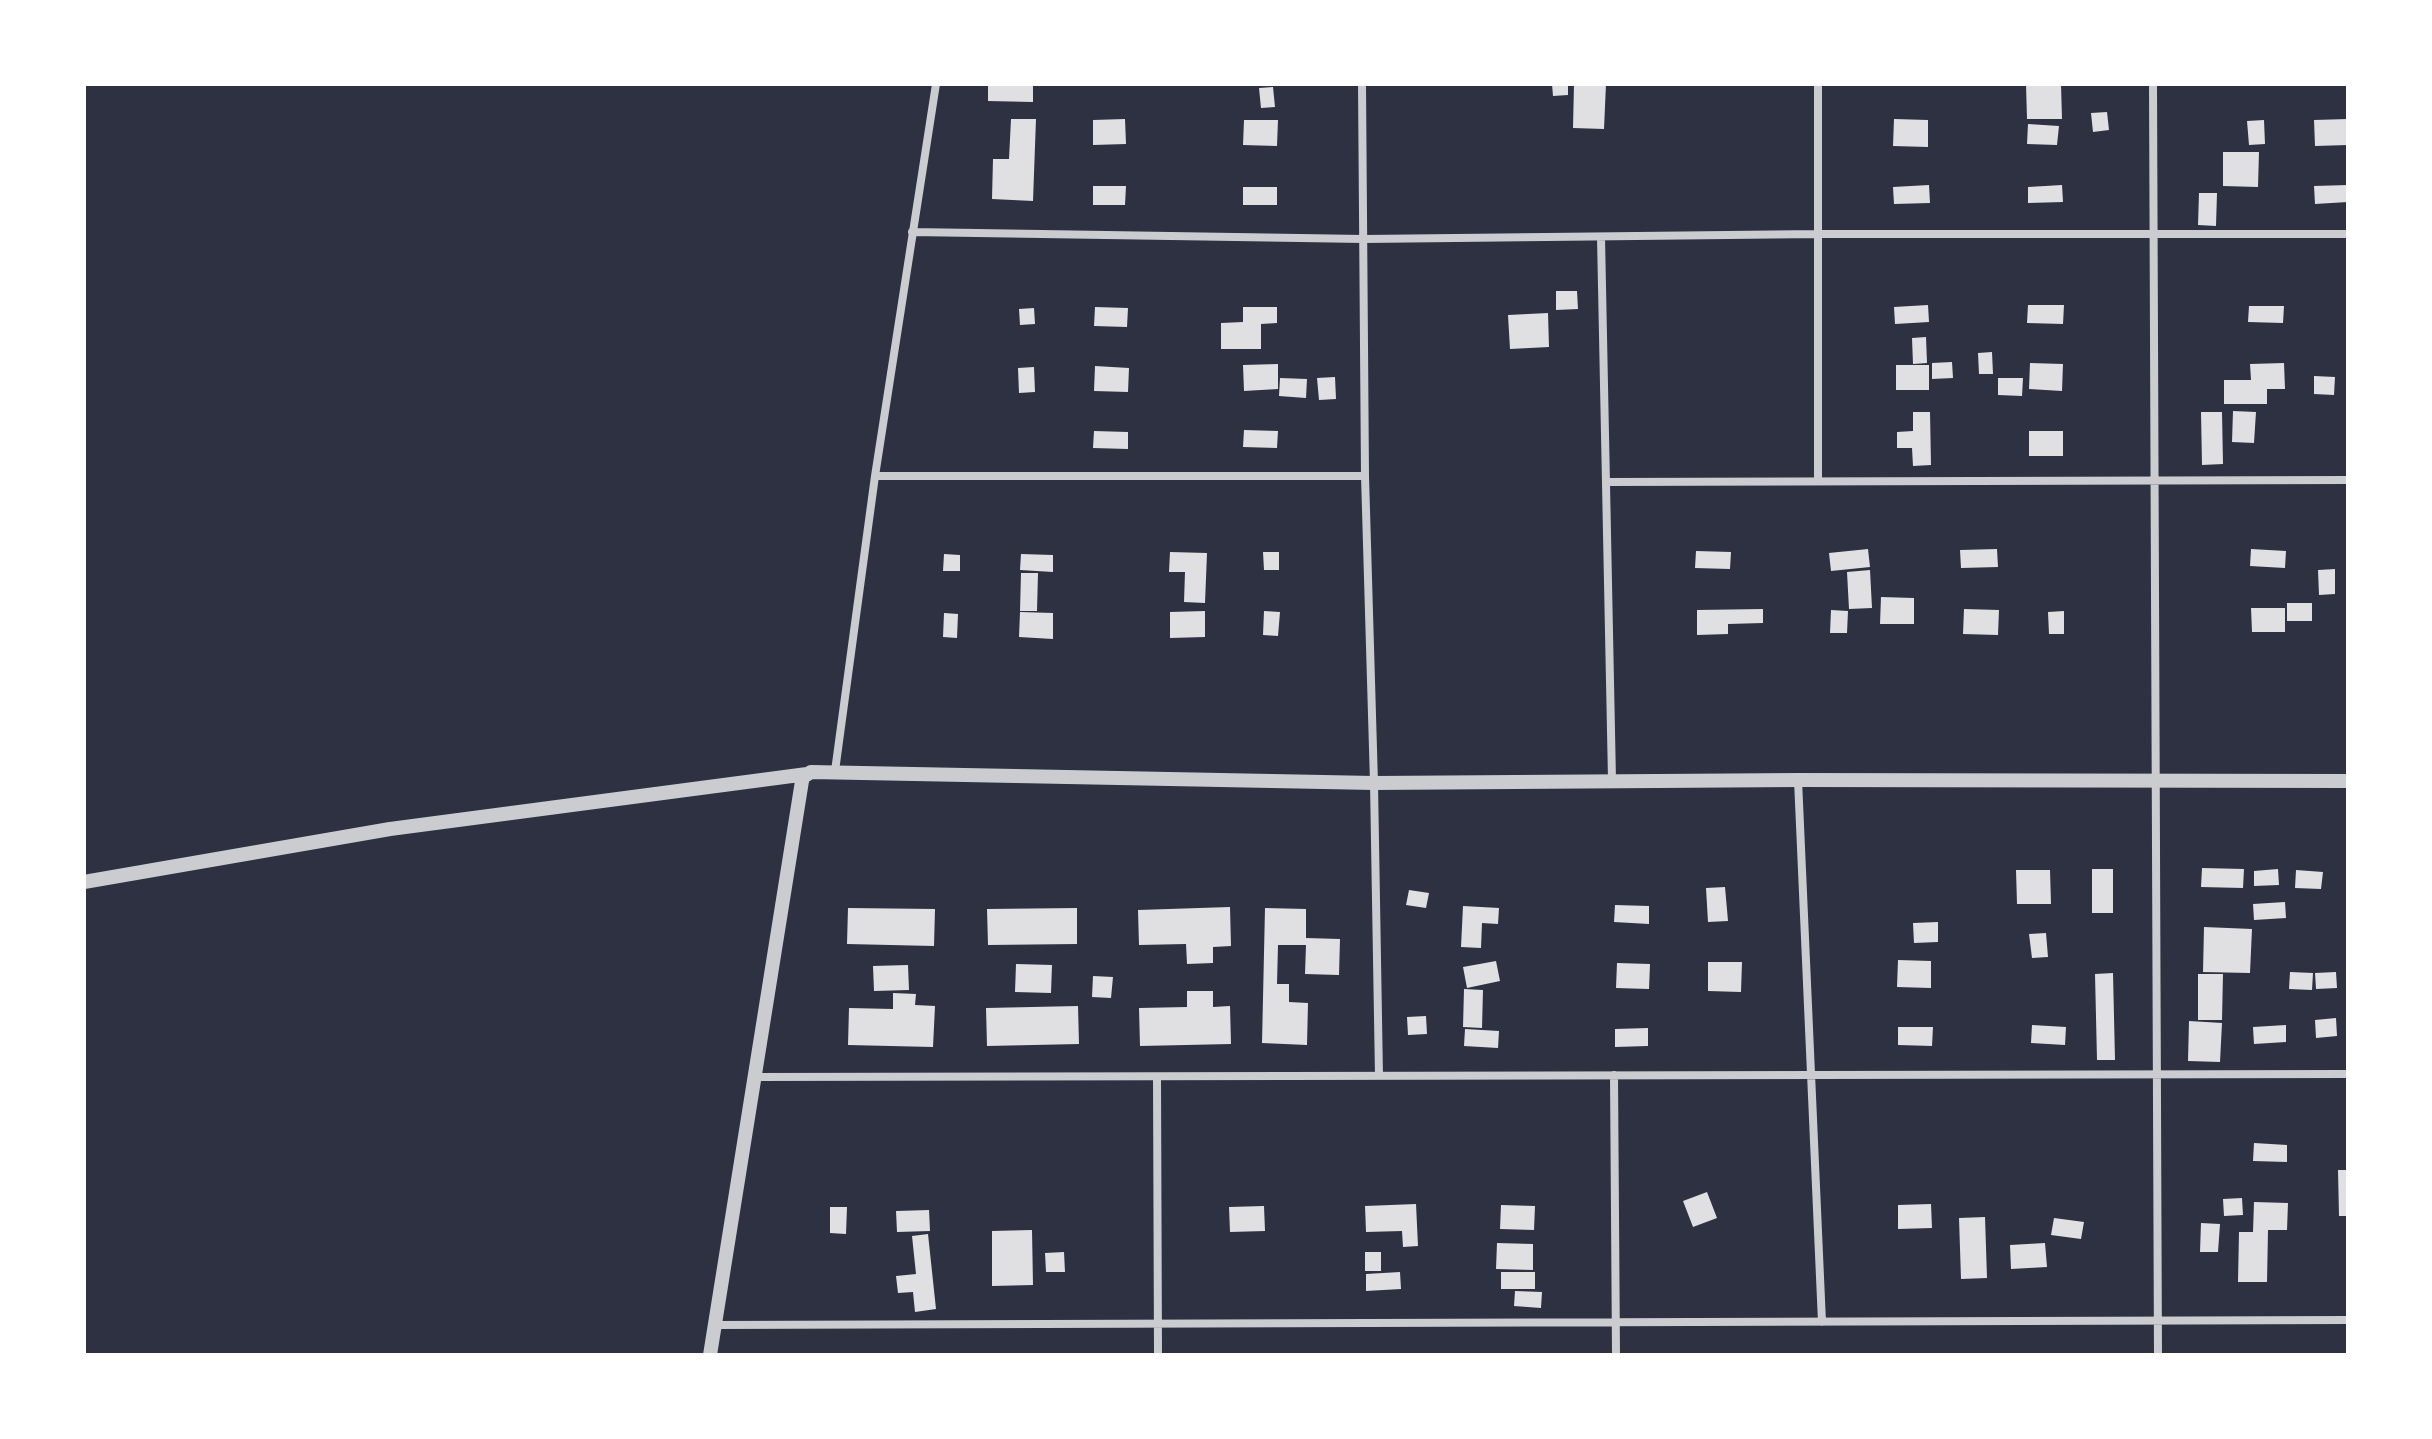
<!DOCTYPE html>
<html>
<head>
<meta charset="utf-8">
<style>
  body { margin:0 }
  #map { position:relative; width:2432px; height:1439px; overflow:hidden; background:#2d3142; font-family:"Space Grotesk",sans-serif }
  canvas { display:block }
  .frame { position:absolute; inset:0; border:86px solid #fff; pointer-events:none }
</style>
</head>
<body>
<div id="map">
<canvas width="2432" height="1439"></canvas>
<div class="frame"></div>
</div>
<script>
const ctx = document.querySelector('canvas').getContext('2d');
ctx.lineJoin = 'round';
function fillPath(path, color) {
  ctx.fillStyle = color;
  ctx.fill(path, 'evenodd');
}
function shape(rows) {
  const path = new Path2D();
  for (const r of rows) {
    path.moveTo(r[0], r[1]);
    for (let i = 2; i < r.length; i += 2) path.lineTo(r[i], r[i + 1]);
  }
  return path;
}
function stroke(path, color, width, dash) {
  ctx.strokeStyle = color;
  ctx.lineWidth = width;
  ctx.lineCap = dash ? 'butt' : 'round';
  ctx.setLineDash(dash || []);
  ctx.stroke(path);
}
const building = shape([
  [988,84,1033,84,1033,102,988,101],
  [1552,84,1568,84,1568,95,1553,96],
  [1574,84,1606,84,1604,129,1573,128],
  [2026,84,2061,84,2062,119,2027,119],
  [1273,87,1275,107,1261,108,1259,88],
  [2107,112,2109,130,2093,132,2091,113],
  [1011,119,1036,119,1033,201,992,199,993,159,1009,159],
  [1125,119,1126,144,1093,145,1093,120],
  [1894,119,1928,120,1928,147,1893,146],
  [2348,119,2348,145,2315,146,2314,120],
  [1244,120,1278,120,1277,146,1243,145],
  [2264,120,2265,144,2249,145,2247,121],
  [2028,124,2059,126,2057,145,2027,144],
  [2223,152,2259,152,2258,187,2223,186],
  [1929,185,1930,203,1894,204,1893,187],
  [2062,185,2063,202,2028,203,2028,187],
  [2348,185,2348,202,2315,204,2314,186],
  [1093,186,1126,186,1125,205,1093,205],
  [1243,187,1277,187,1277,205,1243,205],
  [2199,193,2217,193,2216,226,2198,225],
  [1556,291,1577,291,1578,309,1556,310],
  [1928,305,1929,322,1895,324,1894,307],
  [2028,305,2064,305,2063,324,2027,323],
  [2249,306,2284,306,2283,323,2248,322],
  [1095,307,1128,308,1127,327,1094,326],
  [1243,307,1277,307,1277,323,1261,324,1261,349,1221,349,1221,323,1243,322],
  [1034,308,1035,324,1020,325,1019,309],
  [1548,313,1549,347,1510,349,1508,315],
  [1926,337,1927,363,1913,364,1912,338],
  [1992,352,1993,374,1979,374,1978,353],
  [1952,362,1953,378,1932,379,1932,363],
  [2030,363,2063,364,2062,391,2029,389],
  [2284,363,2285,389,2267,389,2267,404,2224,404,2224,380,2251,380,2250,364],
  [1278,364,1278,389,1244,391,1243,365],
  [1896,365,1929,365,1929,390,1896,390],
  [1095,366,1129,368,1128,392,1094,391],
  [1034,367,1035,392,1019,393,1018,368],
  [2314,376,2335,377,2334,395,2314,394],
  [1335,377,1336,399,1319,400,1317,378],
  [1280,378,1307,379,1306,398,1279,396],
  [1998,378,2023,378,2022,396,1998,395],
  [2233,411,2256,412,2254,443,2232,442],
  [1913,412,1930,412,1931,465,1913,466,1912,448,1897,448,1897,432,1913,431],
  [2201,412,2222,412,2223,464,2202,465],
  [1244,430,1278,431,1277,448,1243,447],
  [1094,431,1128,432,1128,449,1093,448],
  [2029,431,2063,431,2063,456,2029,456],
  [1868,549,1870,567,1831,571,1829,553],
  [1997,549,1998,567,1961,568,1960,550],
  [2251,549,2286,551,2285,568,2250,566],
  [1696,551,1731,552,1730,569,1695,568],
  [1170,552,1207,553,1205,603,1184,602,1185,572,1169,572],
  [1263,552,1279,552,1279,570,1264,570],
  [944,554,960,555,960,571,943,571],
  [1021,554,1053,555,1053,572,1020,570],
  [2335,569,2335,594,2319,595,2318,570],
  [1870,570,1872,608,1849,609,1847,572],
  [1021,573,1038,573,1037,611,1020,611],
  [1881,597,1914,598,1914,624,1880,624],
  [2287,603,2312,603,2312,621,2287,621],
  [2251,608,2285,608,2285,632,2252,632],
  [1763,609,1763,623,1728,624,1728,634,1697,635,1697,610],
  [1964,609,1999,610,1998,635,1963,634],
  [1831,610,1848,611,1847,633,1830,633],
  [1205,611,1205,637,1170,638,1170,612],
  [1264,611,1280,612,1278,636,1263,635],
  [2064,611,2064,634,2049,634,2048,612],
  [1020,612,1053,613,1053,639,1019,637],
  [944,613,958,614,957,638,943,637],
  [2202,868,2244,869,2243,888,2201,887],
  [2092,869,2113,869,2113,913,2092,913],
  [2278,869,2279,885,2254,886,2254,871],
  [2016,870,2050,870,2051,904,2017,904],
  [2296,870,2323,872,2321,889,2295,888],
  [1725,887,1728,921,1708,922,1706,888],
  [1409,890,1429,893,1426,908,1406,905],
  [2285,902,2286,918,2254,920,2253,904],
  [1615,905,1649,906,1649,924,1614,922],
  [1463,906,1499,908,1498,924,1482,923,1481,948,1461,947],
  [1230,907,1231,946,1213,947,1213,963,1187,964,1186,944,1139,945,1138,910],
  [848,908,935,909,934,946,847,944],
  [1077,908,1077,944,988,945,987,909],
  [1265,908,1306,909,1306,938,1340,939,1339,975,1305,974,1306,945,1278,945,1277,984,1289,984,1289,1002,1308,1003,1307,1045,1262,1043],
  [1938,922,1938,942,1914,943,1913,923],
  [2204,927,2252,929,2250,973,2203,972],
  [2046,933,2048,957,2032,958,2029,934],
  [1898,960,1931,961,1931,988,1897,987],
  [1496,961,1500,981,1467,988,1463,967],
  [1708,962,1742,962,1741,992,1708,991],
  [1617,963,1650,964,1649,989,1616,988],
  [1016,964,1052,965,1051,993,1015,992],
  [908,965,909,990,874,991,873,966],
  [2290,972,2313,973,2312,990,2289,989],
  [2336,972,2337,988,2316,989,2315,973],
  [2113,973,2115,1060,2097,1060,2095,974],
  [2198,974,2223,974,2222,1020,2198,1020],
  [1093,976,1113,977,1111,998,1092,997],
  [1464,989,1483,990,1482,1028,1463,1027],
  [1187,991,1213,991,1213,1007,1230,1006,1231,1044,1140,1046,1139,1008,1187,1007],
  [893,993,916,994,915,1005,935,1006,933,1047,848,1045,849,1008,893,1009],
  [1078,1006,1079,1044,987,1046,986,1008],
  [1426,1016,1427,1034,1408,1035,1407,1017],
  [2336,1018,2337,1036,2316,1038,2315,1020],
  [2189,1021,2222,1023,2220,1062,2188,1061],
  [2032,1025,2066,1027,2065,1045,2031,1043],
  [2286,1025,2286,1042,2254,1044,2253,1027],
  [1898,1027,1933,1027,1932,1046,1898,1045],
  [1648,1028,1648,1046,1615,1047,1615,1029],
  [1465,1029,1499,1031,1498,1048,1464,1046],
  [2254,1143,2287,1145,2287,1162,2253,1161],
  [2338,1170,2348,1170,2348,1216,2339,1216],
  [1707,1192,1717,1218,1693,1227,1683,1201],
  [2242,1198,2243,1215,2224,1216,2223,1199],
  [2254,1202,2288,1203,2287,1230,2268,1230,2267,1282,2238,1282,2239,1232,2253,1232],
  [1416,1204,1418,1246,1403,1247,1402,1231,1366,1232,1365,1206],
  [1931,1204,1932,1228,1898,1229,1898,1205],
  [1501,1205,1535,1206,1534,1230,1500,1229],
  [1264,1206,1265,1231,1230,1232,1229,1207],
  [830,1207,847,1207,846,1234,830,1233],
  [929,1210,930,1231,897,1232,896,1211],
  [1985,1217,1987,1278,1961,1279,1959,1218],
  [2054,1218,2084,1222,2081,1239,2051,1235],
  [2201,1223,2220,1224,2218,1252,2200,1252],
  [1032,1230,1033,1285,992,1286,992,1231],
  [928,1234,936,1309,915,1312,913,1292,898,1293,896,1276,916,1274,912,1236],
  [1497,1243,1533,1244,1533,1270,1496,1269],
  [2045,1243,2047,1267,2011,1269,2010,1245],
  [1064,1252,1065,1272,1046,1272,1045,1253],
  [1365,1252,1381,1252,1381,1271,1365,1271],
  [1400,1272,1401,1289,1366,1291,1366,1274],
  [1501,1272,1535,1272,1535,1289,1501,1289],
  [1515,1291,1542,1292,1541,1308,1514,1306]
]);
const minor = shape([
  [1362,84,1365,476,1374,783,1379,1076],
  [1818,84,1818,481],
  [2153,84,2158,1355],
  [912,232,1364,239,1818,234,2348,234],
  [1601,237,1612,780],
  [875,476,1365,476],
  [1606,482,2348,480],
  [835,771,875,476,936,84],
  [1798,780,1822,1322],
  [1614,1075,1616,1355],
  [754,1077,2348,1074],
  [1157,1077,1158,1355],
  [714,1325,2348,1320]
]);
const tertiary = shape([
  [84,882,390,829,807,774],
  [710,1355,802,781,803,777,811,772,1374,783,1798,780,2348,781]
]);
fillPath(building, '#e0e0e3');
stroke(minor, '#caccd0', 8);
stroke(tertiary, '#caccd0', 14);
</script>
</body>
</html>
